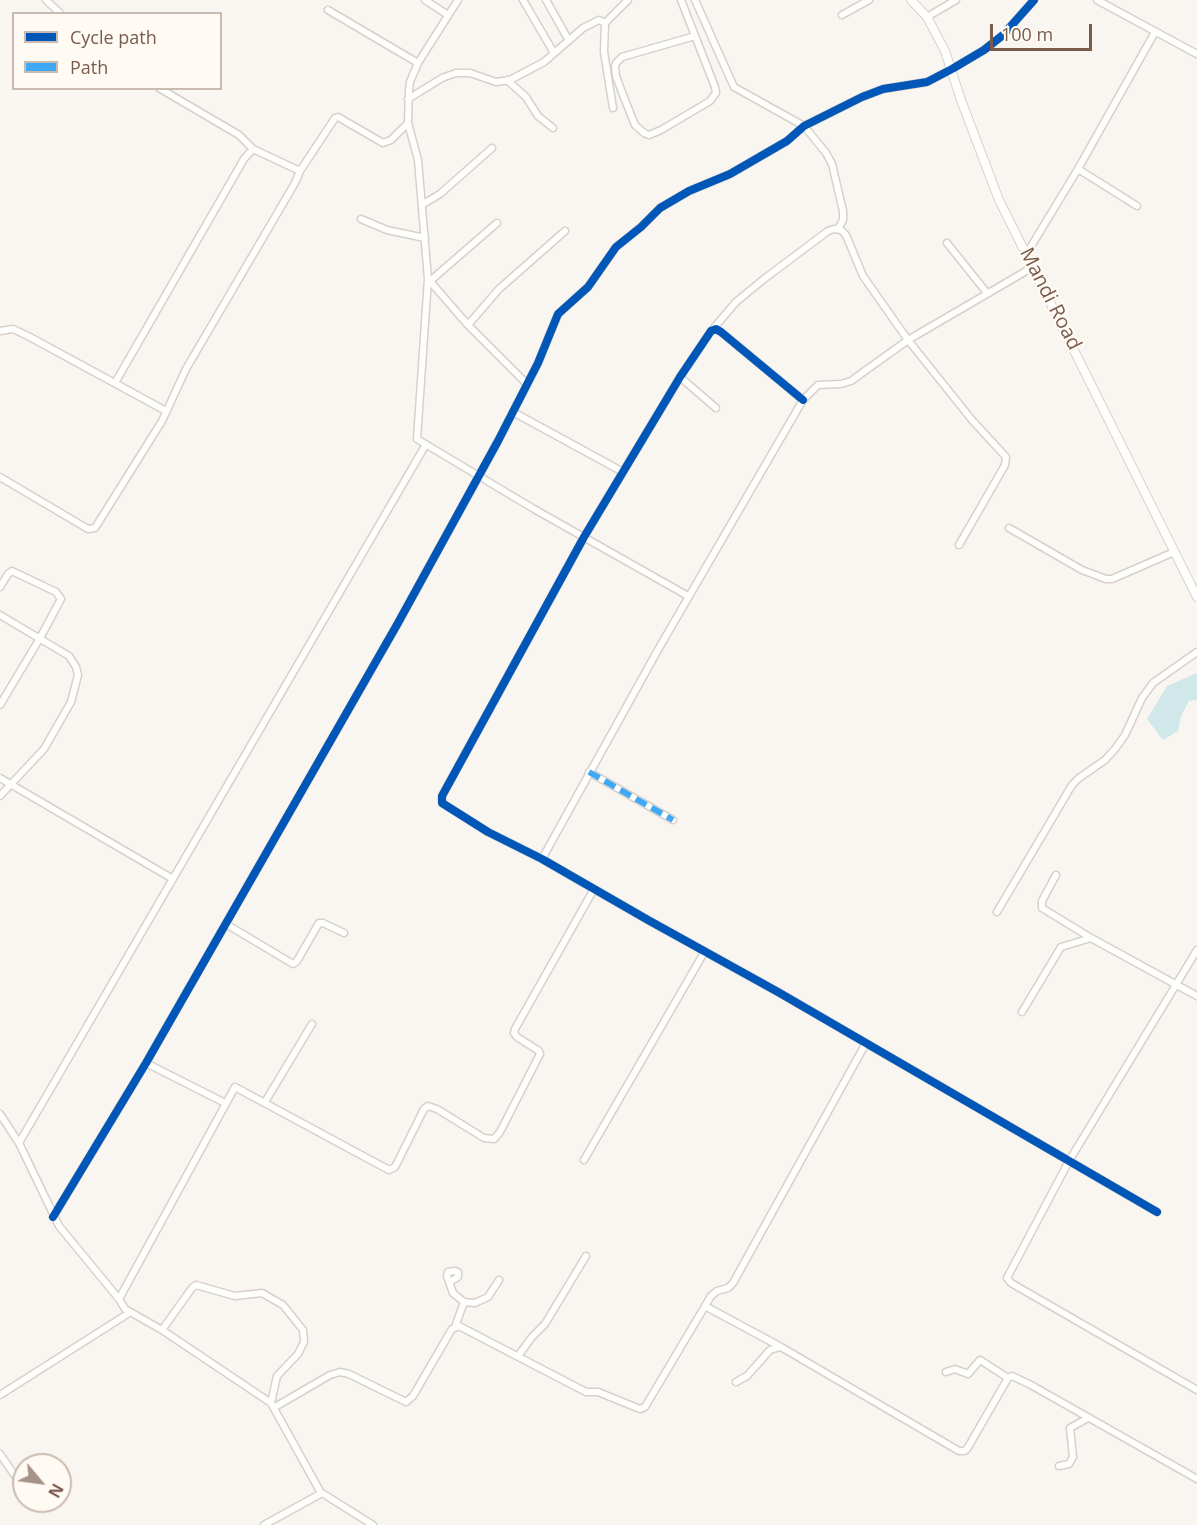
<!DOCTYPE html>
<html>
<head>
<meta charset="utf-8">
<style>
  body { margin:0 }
  #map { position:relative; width:1197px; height:1525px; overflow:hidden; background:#f9f5f0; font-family:"Open Sans",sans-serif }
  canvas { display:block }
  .legend { position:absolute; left:12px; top:12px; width:210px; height:78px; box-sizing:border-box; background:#fffaf3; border:2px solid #cabbb1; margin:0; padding:8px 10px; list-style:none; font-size:18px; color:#7a5c4d }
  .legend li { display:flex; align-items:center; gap:12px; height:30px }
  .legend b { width:30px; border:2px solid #cabbb1 }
  .north { position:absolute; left:12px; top:1453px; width:60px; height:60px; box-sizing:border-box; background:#fffaf3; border:2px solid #cabbb1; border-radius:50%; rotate:119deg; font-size:16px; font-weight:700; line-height:24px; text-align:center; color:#7a5c4d }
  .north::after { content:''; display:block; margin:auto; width:21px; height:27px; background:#a69286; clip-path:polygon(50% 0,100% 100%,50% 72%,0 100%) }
  .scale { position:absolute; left:990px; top:24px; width:102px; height:27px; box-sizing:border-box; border:3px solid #7a5c4d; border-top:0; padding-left:8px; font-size:18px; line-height:21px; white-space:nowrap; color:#7a5c4d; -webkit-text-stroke:4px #fffaf3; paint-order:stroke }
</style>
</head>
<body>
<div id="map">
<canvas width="1197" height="1525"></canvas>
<ul class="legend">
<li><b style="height:8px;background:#0057b8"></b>Cycle path</li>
<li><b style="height:8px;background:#3fa9f5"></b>Path</li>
</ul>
<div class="north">N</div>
<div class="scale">100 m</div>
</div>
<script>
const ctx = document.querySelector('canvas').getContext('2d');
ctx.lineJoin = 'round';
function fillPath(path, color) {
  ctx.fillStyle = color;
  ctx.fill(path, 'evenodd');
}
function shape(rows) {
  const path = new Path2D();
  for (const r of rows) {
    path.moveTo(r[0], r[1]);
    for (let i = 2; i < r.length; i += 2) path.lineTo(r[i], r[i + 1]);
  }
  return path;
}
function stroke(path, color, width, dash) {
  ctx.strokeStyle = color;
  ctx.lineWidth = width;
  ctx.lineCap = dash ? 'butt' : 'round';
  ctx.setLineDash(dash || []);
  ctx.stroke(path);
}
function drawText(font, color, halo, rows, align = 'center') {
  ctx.font = font + ' "Open Sans",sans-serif';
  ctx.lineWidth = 4.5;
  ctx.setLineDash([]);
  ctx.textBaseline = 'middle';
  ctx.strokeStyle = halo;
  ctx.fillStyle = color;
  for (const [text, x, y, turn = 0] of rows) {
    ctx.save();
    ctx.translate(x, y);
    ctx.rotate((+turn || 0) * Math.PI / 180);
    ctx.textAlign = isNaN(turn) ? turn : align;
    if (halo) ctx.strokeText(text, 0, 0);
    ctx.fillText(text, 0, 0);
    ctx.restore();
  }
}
const water = shape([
  [1197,673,1197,700,1189,701,1181,716,1178,731,1163,740,1147,719,1167,686]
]);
const minor = shape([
  [46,0,61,14],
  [425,0,448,15],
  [458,0,418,63,410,82,409,90,408,123,418,160,428,279,417,439,534,509,688,596],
  [523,0,554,53],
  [546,0,568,39],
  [681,0,715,87,716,93,710,101,661,130,649,135,644,133,635,125,623,95,616,76,615,67,616,63,622,57,695,36],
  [695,0,734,87,804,126,826,153,832,164,843,211,843,220,838,229],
  [1097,0,1197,54],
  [328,10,418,63],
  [842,15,869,0],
  [927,17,956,0],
  [507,80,526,97,538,116,553,128],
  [159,88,239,135,253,149,300,171,335,118,338,117,383,143,391,140,408,123],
  [408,99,442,78,456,73,470,73,496,82,510,80,544,62,583,28,599,20,605,23],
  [613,108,604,52,605,23,628,0],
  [1078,169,1137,206],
  [423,204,440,194,492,148],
  [361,219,387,230,425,238],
  [947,243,987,293],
  [1027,253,1078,169,1155,32],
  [428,279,468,325,527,384],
  [430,281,497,223],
  [468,325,499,289,565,231],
  [713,329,736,302,764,279,828,231,834,229,841,230,846,235,863,276,908,340,972,420,1006,457,1005,465,959,545],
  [0,331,13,329,28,336,166,411],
  [680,377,716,408],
  [115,383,244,159,253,149],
  [803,400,721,332,716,329,711,331,680,377,584,537,442,796,442,803,488,832,542,859,648,920,778,992,1157,1212],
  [513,412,623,472],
  [0,477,88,529,95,528,162,421,186,369,295,183,300,171],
  [1009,528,1082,570,1106,579,1112,579,1174,552],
  [0,587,8,574,12,571,56,592,61,599,40,638,0,705],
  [0,615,69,656,76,667,78,675,71,702,44,749,0,796],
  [589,772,673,820],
  [0,778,173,879],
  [542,859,659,648,803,400,818,385,841,384,851,381,908,340,1033,267],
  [1056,875,1042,901,1042,908,1091,938,1197,996],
  [997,912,1072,785,1079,778,1105,760,1115,749,1125,735,1142,698,1153,683,1197,652],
  [226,924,293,964,297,961,319,923,323,923,344,933],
  [1197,950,1069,1161,1007,1278,1011,1283,1197,1390],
  [1022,1012,1061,947,1091,938],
  [146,1063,225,1103],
  [265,1102,312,1024],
  [0,1114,19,1143,59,1226,119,1299,125,1309,162,1330,271,1403,321,1493],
  [19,1143,425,446],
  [584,1160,705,951],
  [53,1217,146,1063,398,623,498,441,538,363,558,314,588,287,616,247,641,227,660,208,689,191,730,174,787,141,804,126,862,97,883,89,927,82,952,69,984,50,1003,35,1034,0],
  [450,1282,458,1277,458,1272,455,1271,448,1272,447,1276,453,1293,464,1302,475,1303,488,1297,499,1280],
  [119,1299,235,1087,389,1170,395,1167,424,1109,428,1106,437,1109,484,1138,494,1139,500,1132,540,1054,539,1051,517,1037,514,1033,515,1029,594,889],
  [705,1306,781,1347,959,1451,964,1451,967,1449,1008,1378,1012,1376,1031,1385,1197,1479],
  [455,1327,464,1302],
  [162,1330,192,1288,196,1285,235,1296,262,1293,283,1305,303,1330,304,1342,298,1354,277,1376,271,1403],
  [518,1356,532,1337,545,1324,586,1256],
  [946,1372,955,1369,968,1374,980,1360,1008,1378],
  [736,1382,747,1376,770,1350,780,1347],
  [0,1395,129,1313],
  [275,1407,330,1375,340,1372,349,1374,406,1402,413,1396,452,1329,459,1326,586,1392,598,1392,640,1409,645,1407,711,1296,717,1291,728,1288,733,1283,866,1043],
  [0,1454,20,1483,24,1485],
  [1059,1466,1069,1464,1073,1457,1070,1428,1088,1418],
  [60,1473,65,1482],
  [264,1525,322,1493,373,1525]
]);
const tertiary = shape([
  [911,0,927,17,945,51,961,100,999,200,1197,597]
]);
const quiet = shape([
  [589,772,673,820]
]);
const cycleway = shape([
  [803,400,721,332,716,329,711,331,680,377,584,537,442,796,442,803,488,832,542,859,648,920,778,992,1157,1212],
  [53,1217,146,1063,398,623,498,441,538,363,558,314,588,287,616,247,641,227,660,208,689,191,730,174,787,141,804,126,862,97,883,89,927,82,952,69,984,50,1003,35,1034,0]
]);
const streetNames = [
  ["Mandi Road",1050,299,63]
];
fillPath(water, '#d0e8ea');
stroke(minor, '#d7d1cb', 9);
stroke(tertiary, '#d7d1cb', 10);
stroke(minor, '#fefefd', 6);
stroke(tertiary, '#fefefd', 8);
stroke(quiet, '#3fa9f5', 6, [12, 6]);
stroke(cycleway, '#0057b8', 8);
drawText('20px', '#7a5c4d', '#fffaf3', streetNames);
</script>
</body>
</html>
